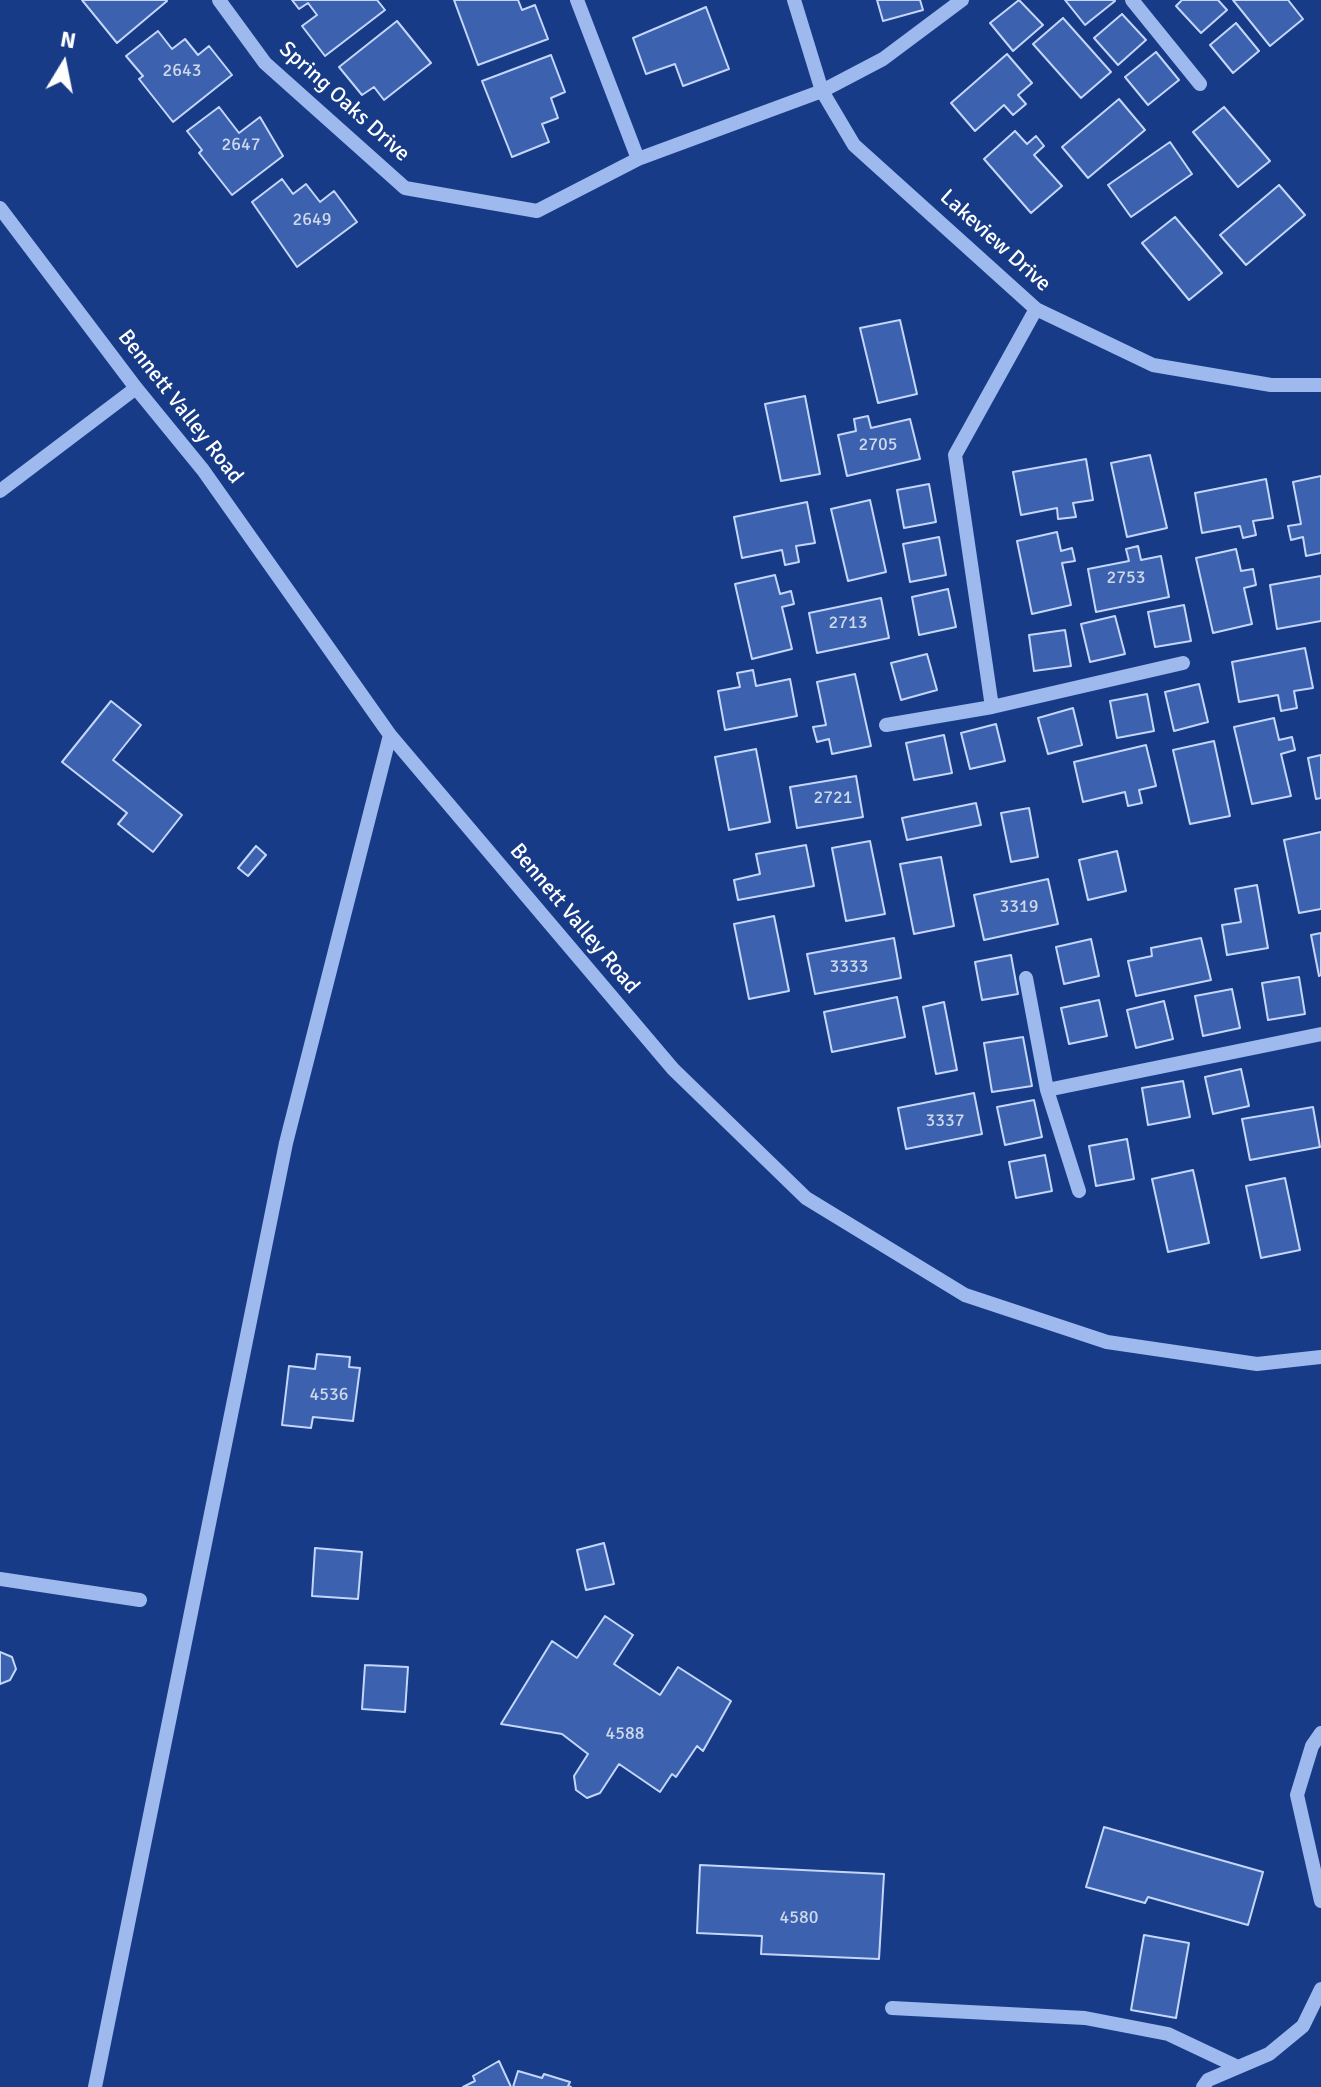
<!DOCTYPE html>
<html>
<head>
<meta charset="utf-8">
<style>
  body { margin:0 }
  #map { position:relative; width:1321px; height:2087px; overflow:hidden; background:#183b87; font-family:Signika,sans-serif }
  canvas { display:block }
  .north { position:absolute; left:24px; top:24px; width:80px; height:80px; -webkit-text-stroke:6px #183b87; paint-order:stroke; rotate:10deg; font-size:22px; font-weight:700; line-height:32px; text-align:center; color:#fff }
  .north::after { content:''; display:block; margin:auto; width:28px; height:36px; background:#fff; clip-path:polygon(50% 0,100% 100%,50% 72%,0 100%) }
</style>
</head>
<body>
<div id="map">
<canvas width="1321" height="2087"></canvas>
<div class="north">N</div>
</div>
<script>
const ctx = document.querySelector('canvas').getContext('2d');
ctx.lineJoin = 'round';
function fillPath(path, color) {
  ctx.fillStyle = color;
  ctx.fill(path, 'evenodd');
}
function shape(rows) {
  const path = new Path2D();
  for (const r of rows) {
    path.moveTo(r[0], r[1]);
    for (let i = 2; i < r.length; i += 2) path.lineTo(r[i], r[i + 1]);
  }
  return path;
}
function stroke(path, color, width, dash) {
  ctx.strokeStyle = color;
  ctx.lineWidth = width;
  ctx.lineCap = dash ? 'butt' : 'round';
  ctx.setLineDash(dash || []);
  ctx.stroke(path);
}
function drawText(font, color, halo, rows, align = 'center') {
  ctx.font = font + ' Signika,sans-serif';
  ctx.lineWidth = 6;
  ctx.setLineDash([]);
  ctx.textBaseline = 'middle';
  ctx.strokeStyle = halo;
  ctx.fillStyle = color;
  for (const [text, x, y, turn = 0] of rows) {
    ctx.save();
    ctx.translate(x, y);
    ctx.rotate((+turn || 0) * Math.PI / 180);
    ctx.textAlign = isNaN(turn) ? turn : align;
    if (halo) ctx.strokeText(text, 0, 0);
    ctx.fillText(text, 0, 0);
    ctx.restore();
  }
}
const building = shape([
  [82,0,166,0,167,1,117,43,82,0],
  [292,0,377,0,385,10,325,56,302,26,317,15,308,3,299,9,292,0],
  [454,0,518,0,522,10,535,5,548,39,478,65,454,0],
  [877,0,920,0,923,10,883,21,877,0],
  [1019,0,1043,25,1013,51,990,23,1019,0],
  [1065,0,1114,0,1115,1,1085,25,1065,0],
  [1182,0,1218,0,1227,10,1201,33,1176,6,1182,0],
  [1233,0,1288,0,1303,19,1270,46,1233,0],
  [706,7,729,69,683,86,675,64,646,74,633,38,706,7],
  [1122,14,1146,40,1118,65,1094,38,1122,14],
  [1063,18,1111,72,1081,98,1033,44,1063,18],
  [397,21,431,63,384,100,374,87,362,95,339,67,397,21],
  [1236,23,1259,51,1233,73,1210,45,1236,23],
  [158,31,172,49,185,39,198,55,209,46,232,75,173,122,139,79,143,76,126,56,158,31],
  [1156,52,1179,80,1148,105,1125,77,1156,52],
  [1007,54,1032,83,1018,95,1026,104,1013,115,1004,105,975,131,951,103,1007,54],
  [551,55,565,92,551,98,558,118,542,124,549,142,512,157,482,81,551,55],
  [1119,99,1145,130,1088,178,1062,147,1119,99],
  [219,107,239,133,260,117,283,156,232,195,199,153,202,150,187,131,219,107],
  [1224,107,1270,161,1238,187,1193,132,1224,107],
  [1015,131,1027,144,1036,136,1044,146,1034,155,1062,186,1031,213,984,159,1015,131],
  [1170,142,1192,174,1131,217,1108,185,1170,142],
  [282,179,293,194,306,184,320,202,334,191,357,222,297,267,252,202,282,179],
  [1279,185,1305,215,1246,265,1220,235,1279,185],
  [1175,217,1222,273,1189,300,1142,243,1175,217],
  [900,320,917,394,878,403,860,328,900,320],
  [805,396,820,474,781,481,765,404,805,396],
  [868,416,871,428,910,419,920,459,847,476,838,435,856,431,854,419,868,416],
  [1150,455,1167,528,1127,537,1111,463,1150,455],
  [1086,459,1093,500,1073,503,1076,517,1058,519,1057,508,1021,515,1013,472,1086,459],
  [1321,476,1321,553,1306,556,1303,537,1291,540,1288,526,1301,524,1293,482,1321,476],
  [1266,479,1273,518,1253,521,1256,535,1243,538,1240,526,1202,533,1195,493,1266,479],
  [929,484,936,522,904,528,897,490,929,484],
  [870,500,886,572,848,581,831,509,870,500],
  [807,502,815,543,796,546,799,562,785,565,782,550,742,558,734,517,807,502],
  [1057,532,1061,551,1072,548,1075,561,1062,563,1071,605,1032,614,1017,541,1057,532],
  [939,537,946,575,910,582,903,544,939,537],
  [1138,546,1141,560,1161,556,1169,597,1096,612,1088,569,1129,561,1126,549,1138,546],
  [1236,549,1241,571,1253,569,1256,585,1244,588,1252,624,1213,633,1196,558,1236,549],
  [775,575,780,594,791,591,794,604,782,607,792,649,752,659,735,584,775,575],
  [1321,576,1321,621,1277,629,1270,585,1321,576],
  [948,589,956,627,919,635,912,597,948,589],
  [881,598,889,638,817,653,809,613,881,598],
  [1184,605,1191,641,1155,647,1148,612,1184,605],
  [1115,616,1125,654,1090,662,1081,624,1115,616],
  [1065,630,1071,666,1034,671,1029,635,1065,630],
  [1305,648,1313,688,1294,691,1297,708,1281,711,1278,695,1239,702,1232,662,1305,648],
  [927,654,937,690,901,700,891,663,927,654],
  [753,670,756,686,790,679,797,716,725,730,718,691,740,687,737,673,753,670],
  [855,674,871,746,832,754,829,739,817,742,813,727,826,725,817,682,855,674],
  [1199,684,1208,722,1174,731,1165,692,1199,684],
  [1147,694,1154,731,1117,738,1110,701,1147,694],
  [111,701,141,725,113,760,182,815,153,852,118,824,127,813,62,762,111,701],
  [1073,708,1082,745,1048,754,1038,718,1073,708],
  [1274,718,1279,740,1292,737,1295,750,1281,754,1291,796,1252,804,1234,727,1274,718],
  [996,724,1005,761,970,769,961,733,996,724],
  [944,735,952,773,914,780,906,743,944,735],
  [1214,741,1230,816,1190,824,1173,750,1214,741],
  [1146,745,1156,786,1139,790,1142,803,1128,806,1125,792,1083,802,1074,762,1146,745],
  [756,749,770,822,729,830,715,757,756,749],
  [1321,755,1321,798,1316,799,1308,758,1321,755],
  [856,776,863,817,797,828,790,787,856,776],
  [976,803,981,825,907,840,902,818,976,803],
  [1029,808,1038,857,1011,862,1001,813,1029,808],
  [1321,832,1321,909,1299,913,1284,840,1321,832],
  [870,841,885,914,846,921,832,848,870,841],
  [806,845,814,886,738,900,734,880,760,874,756,854,806,845],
  [256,846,266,855,248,876,238,868,256,846],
  [1117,851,1126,891,1088,900,1079,860,1117,851],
  [941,857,954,926,914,934,900,864,941,857],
  [1048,879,1058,924,984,940,974,895,1048,879],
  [1257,885,1268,948,1227,955,1222,925,1241,922,1235,889,1257,885],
  [774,916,789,991,749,999,734,924,774,916],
  [1321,933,1321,975,1319,976,1311,935,1321,933],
  [894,938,901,978,815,994,807,954,894,938],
  [1201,938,1211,980,1136,996,1128,961,1152,956,1151,948,1201,938],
  [1091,939,1099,976,1064,984,1056,947,1091,939],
  [1011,955,1018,994,982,1000,975,962,1011,955],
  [1299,977,1305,1014,1268,1020,1262,983,1299,977],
  [1232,989,1240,1028,1203,1036,1195,996,1232,989],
  [897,997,905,1037,832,1052,824,1012,897,997],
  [1099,1000,1107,1036,1069,1044,1061,1008,1099,1000],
  [1164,1001,1173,1039,1136,1048,1127,1010,1164,1001],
  [944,1002,957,1070,936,1074,923,1007,944,1002],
  [1023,1037,1032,1086,992,1092,984,1043,1023,1037],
  [1241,1069,1249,1106,1213,1114,1205,1077,1241,1069],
  [1183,1081,1190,1117,1148,1125,1142,1088,1183,1081],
  [974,1093,982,1134,906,1149,898,1108,974,1093],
  [1034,1100,1042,1137,1005,1145,997,1107,1034,1100],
  [1313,1107,1320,1147,1250,1160,1242,1119,1313,1107],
  [1127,1139,1134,1179,1096,1186,1089,1146,1127,1139],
  [1045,1155,1052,1191,1016,1198,1009,1162,1045,1155],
  [1193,1170,1209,1243,1168,1252,1152,1179,1193,1170],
  [1285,1178,1300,1250,1261,1258,1246,1186,1285,1178],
  [317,1354,350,1357,349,1367,360,1368,353,1421,313,1417,311,1428,282,1425,289,1366,315,1369,317,1354],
  [604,1543,614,1584,586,1590,577,1550,604,1543],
  [315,1548,362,1552,358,1599,312,1596,315,1548],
  [605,1616,633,1635,614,1664,660,1695,678,1667,731,1701,703,1751,697,1746,676,1777,672,1774,660,1792,619,1764,600,1793,587,1798,576,1790,574,1776,588,1754,562,1734,501,1724,552,1641,577,1658,605,1616],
  [0,1652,12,1657,16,1669,10,1680,0,1684,0,1652],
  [365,1665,408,1667,405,1712,362,1709,365,1665],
  [1104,1827,1263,1872,1248,1925,1148,1897,1145,1903,1086,1887,1104,1827],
  [700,1865,884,1874,879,1959,761,1954,762,1936,697,1933,700,1865],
  [1144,1935,1189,1943,1176,2018,1131,2010,1144,1935],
  [499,2061,511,2087,463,2087,475,2081,473,2076,499,2061],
  [518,2071,542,2078,544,2074,570,2082,568,2086,571,2087,513,2087,518,2071]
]);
const minor = shape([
  [219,0,265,63,405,188,537,211,638,159,822,91,883,59,962,0],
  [577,0,638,159],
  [794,0,822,91,854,145,1036,309,1153,365,1271,385,1321,385],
  [1132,0,1200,84],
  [0,208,136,388,203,470,390,735,673,1069,806,1198,965,1295,1107,1342,1257,1364,1321,1357],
  [0,491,136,388],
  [992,707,1183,663],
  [886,725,992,707,955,455,1036,309],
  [1026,978,1047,1090,1321,1034],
  [1047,1090,1079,1191],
  [0,1579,140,1600],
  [1321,1733,1312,1746,1297,1795,1321,1901],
  [892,2008,1085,2018,1168,2034,1238,2067],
  [95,2087,286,1143,390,735],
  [1203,2087,1208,2080,1269,2054,1303,2026,1321,1989]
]);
const numberNames = [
  ["2643",182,71],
  ["2647",241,145],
  ["2649",312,220],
  ["2705",878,445],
  ["2753",1126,578],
  ["2713",848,623],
  ["2721",833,798],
  ["3319",1019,907],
  ["3333",849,967],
  ["3337",945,1121],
  ["4536",329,1395],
  ["4588",625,1734],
  ["4580",799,1918]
];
const streetNames = [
  ["Spring Oaks Drive",344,102,42],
  ["Lakeview Drive",995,241,42],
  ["Bennett Valley Road",180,407,52],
  ["Bennett Valley Road",574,919,50]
];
fillPath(building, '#3c62af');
stroke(building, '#c4d6fa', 2);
stroke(minor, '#9eb9ed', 14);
drawText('18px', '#ced8eb', null, numberNames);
drawText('22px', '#fff', '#183b87', streetNames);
</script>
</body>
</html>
